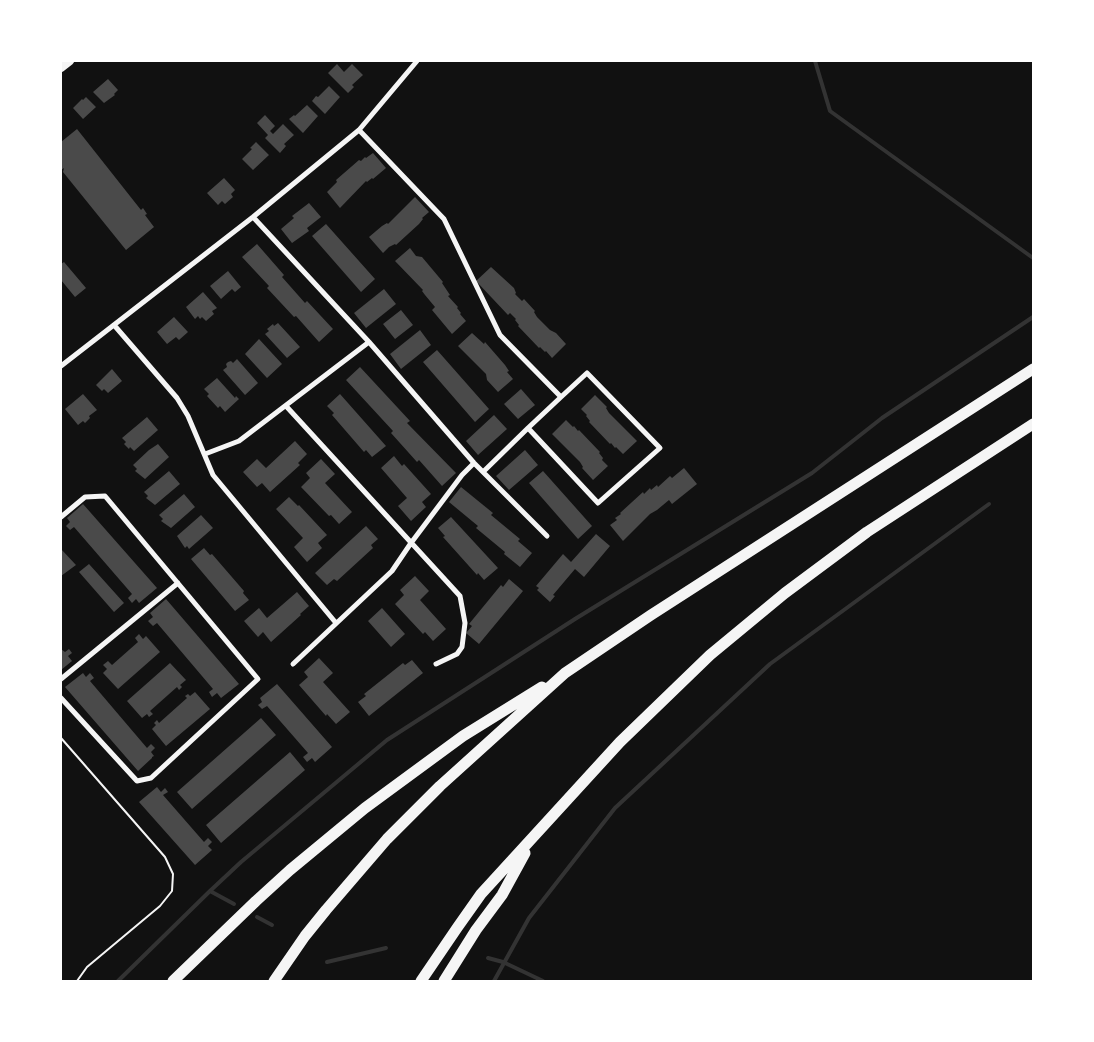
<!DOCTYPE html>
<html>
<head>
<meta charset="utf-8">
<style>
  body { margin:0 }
  #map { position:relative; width:1094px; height:1042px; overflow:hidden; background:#111; font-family:"DM Sans",sans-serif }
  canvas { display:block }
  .frame { position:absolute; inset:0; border:62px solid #fff; pointer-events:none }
</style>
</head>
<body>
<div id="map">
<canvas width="1094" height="1042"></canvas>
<div class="frame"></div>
</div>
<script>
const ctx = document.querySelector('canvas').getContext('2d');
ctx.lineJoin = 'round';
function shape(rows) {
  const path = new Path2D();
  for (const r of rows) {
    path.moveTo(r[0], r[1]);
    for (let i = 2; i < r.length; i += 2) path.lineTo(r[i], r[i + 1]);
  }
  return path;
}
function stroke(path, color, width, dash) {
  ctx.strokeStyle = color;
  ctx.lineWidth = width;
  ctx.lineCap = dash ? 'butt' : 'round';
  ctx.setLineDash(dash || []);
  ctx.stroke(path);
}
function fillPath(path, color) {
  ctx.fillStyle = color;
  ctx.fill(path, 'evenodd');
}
const stream = shape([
  [815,61,830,111,1033,258],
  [234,904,210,891,241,862,387,740,575,619,812,473,882,418,1033,317],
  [257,917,272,925],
  [488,958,503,962,543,981],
  [327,962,386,948],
  [118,981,210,891],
  [494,981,529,918,615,808,770,664,989,504]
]);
const building = shape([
  [337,64,344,72,352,64,363,75,352,85,354,87,348,93,328,73],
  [108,79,118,90,114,94,115,95,104,103,93,92],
  [329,86,340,97,325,114,312,101,316,96,318,97],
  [86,97,96,107,83,119,73,108,82,99,83,100],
  [307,105,318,116,303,133,289,119,294,115,295,116],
  [265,115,275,126,270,131,273,134,283,124,294,135,284,144,286,146,280,153,265,138,268,135,257,123],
  [77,129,141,210,143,208,147,214,145,215,154,227,126,250,63,172,64,168,61,170,61,142],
  [256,142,269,155,253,170,242,159,252,149,250,148],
  [373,153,386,168,373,179,372,178,367,182,366,181,340,208,327,192,337,182,336,180,359,160,361,161,365,157,366,158],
  [224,178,235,190,231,194,233,197,225,204,222,201,218,205,207,193],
  [415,197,429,212,422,218,423,219,419,224,396,245,395,244,389,247,383,253,369,237,382,226,387,223,388,224],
  [309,203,321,217,307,228,309,231,292,243,281,229,294,218,292,216],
  [326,224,375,279,361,292,312,236],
  [257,244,284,275,282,277,305,303,307,301,333,329,319,342,296,316,294,317,267,288,269,286,242,257],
  [410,248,416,256,422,257,443,282,442,283,450,295,448,296,458,307,457,308,461,313,460,314,466,321,452,334,432,310,435,307,425,295,422,291,423,290,395,261],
  [64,262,86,288,75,297,61,280,61,264],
  [491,267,514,288,516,293,515,294,522,301,524,299,535,311,534,312,537,317,550,330,556,333,566,344,552,358,546,351,545,352,540,347,539,348,518,326,519,325,515,320,516,319,510,313,508,315,476,281],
  [228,271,241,287,235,292,232,289,221,299,210,286],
  [384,289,396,304,366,328,354,313],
  [203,292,217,308,212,311,214,314,206,321,202,317,200,319,198,316,195,319,186,307],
  [401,310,413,325,395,339,383,324],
  [174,317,188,332,179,340,176,337,167,344,157,332],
  [278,323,300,347,287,358,265,334,269,331,267,329,273,324,274,326],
  [420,330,431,345,401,369,390,354],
  [472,333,484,344,485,342,505,365,509,371,507,372,513,379,498,392,487,380,486,374,458,346],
  [259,339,282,364,267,378,245,354],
  [437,350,489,409,475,422,423,362],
  [237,359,258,383,245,395,223,370,227,367,226,364,228,362,231,361,233,363],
  [360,367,410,421,407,423,456,473,442,486,419,460,417,462,391,433,393,431,346,380],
  [112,369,122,381,108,393,104,389,102,391,96,385],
  [217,378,235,398,236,396,239,399,225,412,220,406,218,408,207,396,209,394,204,389],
  [521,389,535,405,518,419,504,404],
  [83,394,97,410,89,416,90,418,85,423,83,421,78,425,65,409],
  [340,394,386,446,372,457,366,450,364,452,332,415,334,413,327,406],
  [595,395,607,407,606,408,609,413,637,441,623,454,616,447,615,448,611,443,610,444,589,422,590,421,586,416,587,415,581,409],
  [494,415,507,429,478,455,466,441],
  [147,417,158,430,134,451,130,447,129,449,124,444,126,442,122,438],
  [566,420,573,427,574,426,578,431,579,430,600,452,599,453,603,458,602,460,608,466,593,480,582,468,583,467,580,462,552,434],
  [295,441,307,454,298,463,300,465,270,492,262,483,257,487,243,472,257,459,266,468],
  [158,444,169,457,145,479,135,471,137,469,133,465,149,450],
  [525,450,538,465,509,490,496,476],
  [394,456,402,466,404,464,431,494,422,502,426,507,411,521,398,506,407,498,381,468],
  [321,459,335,474,325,483,352,512,339,524,331,515,329,516,301,487,310,478,306,473],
  [684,468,697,484,672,504,669,500,657,510,650,514,623,541,610,525,617,520,615,518,621,514,620,513,643,492,644,494,650,488,651,490,657,485,658,487,670,476,672,478],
  [169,471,180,484,155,505,146,498,148,496,144,492],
  [543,471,592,526,578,539,529,483],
  [461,487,493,513,491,515,520,539,518,541,532,553,520,567,504,554,505,552,476,528,478,526,449,502],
  [184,494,195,507,171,528,161,521,163,519,159,515],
  [289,497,298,506,299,505,327,535,318,543,322,548,307,562,294,547,303,538,276,509],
  [83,504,157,588,139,603,136,599,132,603,128,598,132,594,74,527,70,530,66,526,70,522,67,518],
  [201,515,213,528,189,549,187,546,185,548,177,536],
  [451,517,498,568,484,580,478,573,477,575,443,537,445,536,438,528],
  [366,526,378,539,371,545,373,548,337,581,334,579,327,585,315,573],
  [596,534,610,546,584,577,575,569,553,595,555,596,550,602,537,590,539,588,536,586,563,554,571,562],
  [204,548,210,555,212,554,244,591,243,593,249,600,235,611,191,559],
  [61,549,76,565,61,576],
  [89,564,124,603,114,612,79,572],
  [415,576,429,591,420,600,446,629,433,641,425,632,423,634,395,604,404,595,400,590],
  [509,579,523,591,479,644,466,633,472,626,469,624,501,585,503,587],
  [297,592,309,606,300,614,301,615,271,642,263,632,258,637,244,621,259,608,267,618],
  [166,599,239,684,221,698,217,693,212,697,209,692,213,689,157,623,153,626,148,621,153,617,150,613],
  [382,608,405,634,391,647,368,621],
  [139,634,143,639,146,636,160,652,118,689,103,673,107,669,103,665,108,661,112,665,138,642,135,638],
  [61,649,65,652,69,649,72,653,68,656,72,661,61,670],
  [319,658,333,673,323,682,350,712,336,724,327,714,326,716,299,685,308,677,304,672],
  [412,660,423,673,369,716,358,702,366,696,364,694,403,663,405,665],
  [170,663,186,680,180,685,182,687,179,690,177,687,150,711,153,714,149,717,147,714,142,718,127,701],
  [83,673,86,677,90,673,94,678,90,681,147,748,151,744,155,748,151,752,154,756,152,757,152,758,138,771,65,687],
  [277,684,332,747,315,762,312,758,307,762,303,757,308,753,267,706,262,709,258,705,262,702,260,698],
  [195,692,210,709,166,746,152,729,156,725,154,723,157,720,159,723,187,698,185,696,188,694,190,696],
  [261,718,276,735,192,809,177,792],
  [290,752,305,770,221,843,206,825],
  [157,787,161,792,165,788,168,792,163,795,204,842,208,838,212,842,208,846,212,850,195,865,139,802]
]);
const path = shape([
  [61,738,165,857,173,874,172,891,160,906,87,967,77,981]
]);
const minor = shape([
  [359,130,444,219,500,335,561,397,587,373,660,448,598,503,528,428,561,397],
  [253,217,369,342,474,463,547,536],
  [114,325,177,398,188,416,213,475,336,623],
  [61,366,253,217,359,130,417,61],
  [286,406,460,596,465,623,462,647,457,654,436,664],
  [205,454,239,441,369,342],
  [483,472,528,428],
  [61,517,85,497,105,496,258,679,151,778,137,781,61,698],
  [293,664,392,571,411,543,462,475,474,463],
  [61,679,178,583]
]);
const tertiary = shape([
  [61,68,70,61]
]);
const motorway = shape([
  [173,981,256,901,290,870,365,808,463,736,542,687],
  [274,981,305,936,326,910,387,839,440,786,565,673,651,615,1033,369],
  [421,981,457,928,481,894,620,742,710,655,785,593,867,532,1033,424],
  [444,981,476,930,502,895,525,853]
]);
stroke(stream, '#333', 4);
fillPath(building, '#4a4a4a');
stroke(path, '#f5f5f5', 2);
stroke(minor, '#f5f5f5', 5);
stroke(tertiary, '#f5f5f5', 8);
stroke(motorway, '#f5f5f5', 11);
</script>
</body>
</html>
